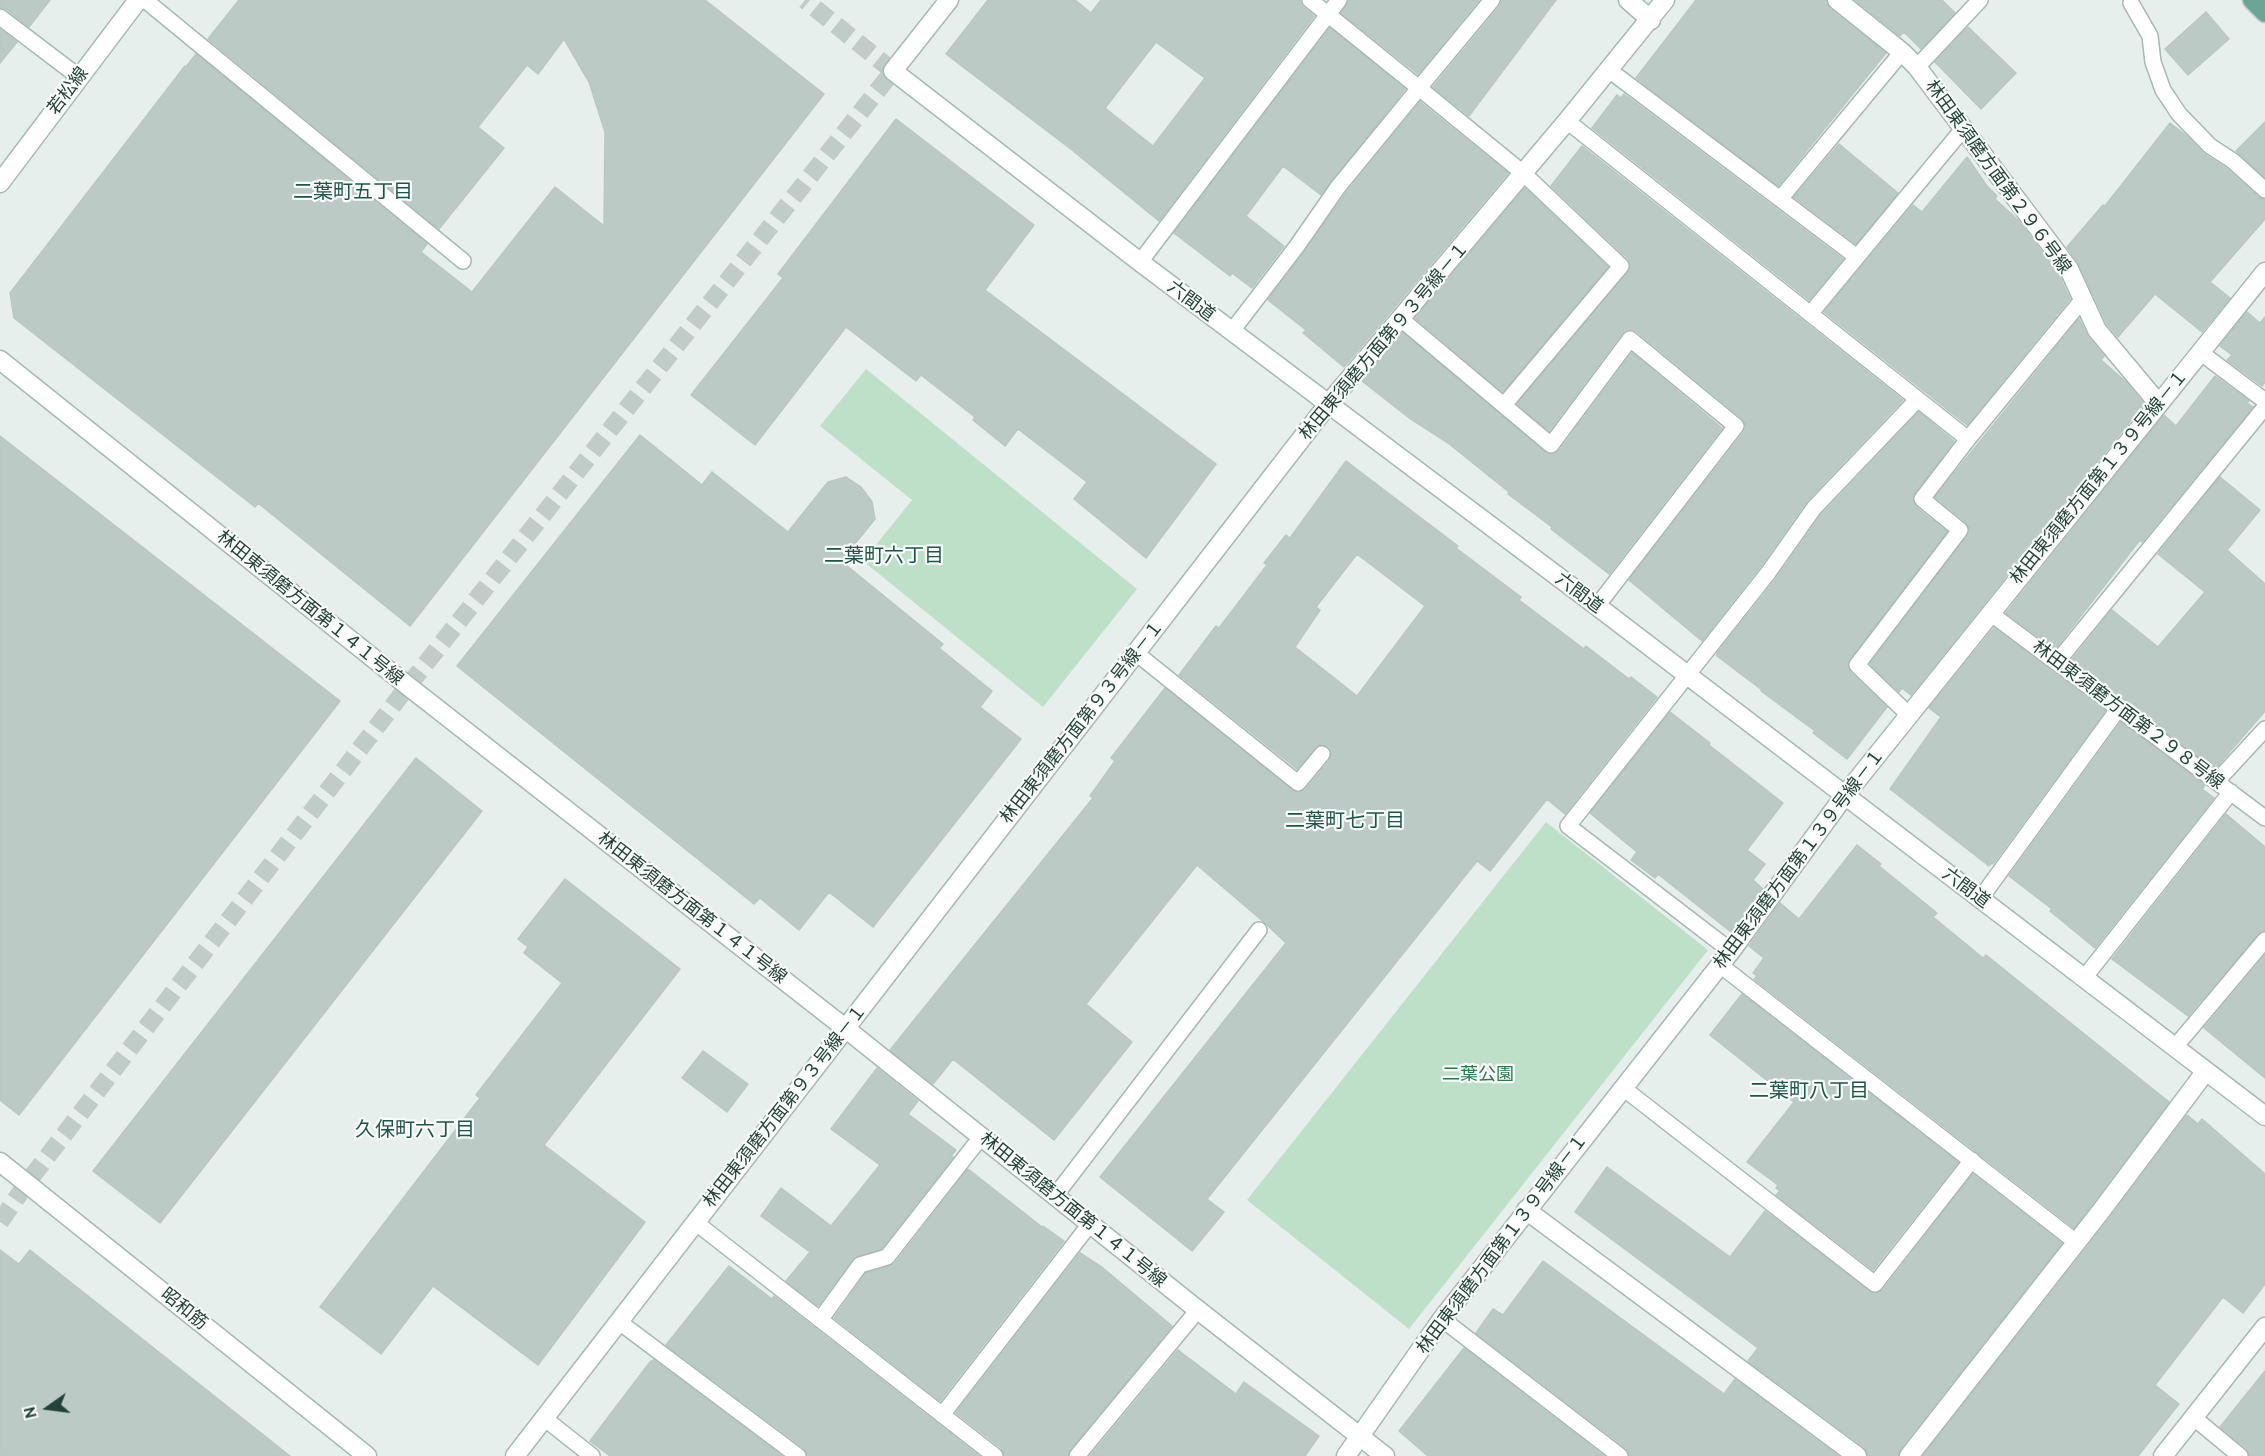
<!DOCTYPE html>
<html>
<head>
<meta charset="utf-8">
<style>
  body { margin:0 }
  #map { position:relative; width:2265px; height:1456px; overflow:hidden; background:#e6efeb; font-family:Cabin,sans-serif }
  canvas { display:block }
  .north { position:absolute; left:18px; top:1378px; width:60px; height:60px; -webkit-text-stroke:4px #f7fbf9; paint-order:stroke; rotate:256deg; font-size:16px; font-weight:700; line-height:24px; text-align:center; color:#24423a }
  .north::after { content:''; display:block; margin:auto; width:21px; height:27px; background:#24423a; clip-path:polygon(50% 0,100% 100%,50% 72%,0 100%) }
</style>
</head>
<body>
<div id="map">
<canvas width="2265" height="1456"></canvas>
<div class="north">N</div>
</div>
<script>
const ctx = document.querySelector('canvas').getContext('2d');
ctx.lineJoin = 'round';
function fillPath(path, color) {
  ctx.fillStyle = color;
  ctx.fill(path, 'evenodd');
}
function shape(rows) {
  const path = new Path2D();
  for (const r of rows) {
    path.moveTo(r[0], r[1]);
    for (let i = 2; i < r.length; i += 2) path.lineTo(r[i], r[i + 1]);
  }
  return path;
}
function stroke(path, color, width, dash) {
  ctx.strokeStyle = color;
  ctx.lineWidth = width;
  ctx.lineCap = dash ? 'butt' : 'round';
  ctx.setLineDash(dash || []);
  ctx.stroke(path);
}
function drawText(font, color, halo, rows, align = 'center') {
  ctx.font = font + ' Cabin,"Noto Sans JP",sans-serif';
  ctx.lineWidth = 4.5;
  ctx.setLineDash([]);
  ctx.textBaseline = 'middle';
  ctx.strokeStyle = halo;
  ctx.fillStyle = color;
  for (const [text, x, y, turn = 0] of rows) {
    ctx.save();
    ctx.translate(x, y);
    ctx.rotate((+turn || 0) * Math.PI / 180);
    ctx.textAlign = isNaN(turn) ? turn : align;
    if (halo) ctx.strokeText(text, 0, 0);
    ctx.fillText(text, 0, 0);
    ctx.restore();
  }
}
const green = shape([
  [866,369,1137,589,1043,707,863,561,912,500,820,426],
  [1546,822,1708,950,1409,1329,1247,1200]
]);
const building = shape([
  [0,0,50,0,29,27,6,9,0,7,0,0],
  [239,0,705,0,824,94,410,626,258,503,255,507,14,318,10,293,185,66,186,67,196,54,427,244,421,252,472,292,555,187,604,226,605,132,589,82,564,39,538,74,527,65,478,127,504,148,439,229,208,39,239,0],
  [988,0,1075,0,1091,13,1101,0,1300,0,1303,7,1314,16,1159,221,1072,150,946,54,988,0],
  [1156,42,1205,78,1153,146,1105,108,1156,42],
  [1349,0,1479,0,1418,74,1341,13,1349,0],
  [1502,0,1556,0,1469,116,1433,87,1500,6,1502,0],
  [1696,0,1826,0,1830,9,1886,53,1778,186,1636,78,1696,0],
  [1855,0,1942,0,1955,13,1921,49,1904,32,1900,36,1855,0],
  [2206,12,2229,39,2188,75,2165,49,2206,12],
  [1968,27,2016,73,1981,109,1935,62,1968,27],
  [1330,28,1405,89,1321,195,1283,166,1246,216,1284,246,1252,288,1232,273,1230,276,1174,233,1330,28],
  [0,29,17,42,0,63,0,29],
  [1624,94,1843,259,1809,300,1592,128,1617,95,1621,98,1624,94],
  [1420,102,1508,173,1344,367,1303,333,1306,330,1268,300,1346,193,1420,102],
  [896,119,1034,225,985,290,1216,464,1146,558,1074,499,1087,482,1018,429,1005,446,973,420,975,417,921,375,916,381,846,327,755,445,691,395,783,278,778,274,896,119],
  [2265,122,2265,177,2236,151,2265,122],
  [2170,123,2187,136,2204,154,2227,169,2258,197,2265,200,2265,219,2210,282,2230,298,2202,332,2155,294,2118,337,2107,324,2079,264,2067,247,2103,205,2105,206,2170,123],
  [1839,144,1898,193,1856,244,1794,197,1839,144],
  [1582,146,1903,400,1806,502,1760,567,1702,641,1629,580,1744,432,1746,427,1743,419,1636,331,1631,329,1622,333,1549,431,1517,404,1630,268,1628,259,1551,186,1582,146],
  [1967,157,1987,186,1997,196,1995,199,2018,220,2059,275,2070,299,1967,425,1824,312,1913,205,1922,212,1967,157],
  [1525,188,1608,267,1503,392,1415,318,1525,188],
  [2247,312,2260,323,2265,317,2265,382,2262,386,2227,360,2232,355,2220,346,2247,312],
  [2079,319,2088,337,2104,356,2101,360,2125,381,2144,404,1911,695,1902,688,1899,692,1870,664,1970,532,1966,522,1935,497,2079,319],
  [1403,333,1549,454,1559,451,1632,353,1722,428,1609,574,1551,529,1552,527,1508,494,1509,492,1448,443,1408,417,1362,381,1403,333],
  [2215,376,2249,401,2247,403,2253,407,2142,542,2140,540,2055,649,2006,613,2164,415,2176,426,2215,376],
  [1919,412,1954,441,1912,498,1916,507,1947,532,1849,660,1848,668,1850,672,1887,707,1847,759,1813,733,1815,731,1761,691,1762,690,1717,656,1717,653,1776,579,1822,514,1919,412],
  [640,435,702,485,712,472,788,532,828,482,846,477,861,487,872,502,875,519,841,561,943,644,939,648,992,691,980,707,1021,739,873,927,829,892,799,930,760,898,754,904,457,666,640,435],
  [0,436,340,701,19,1115,0,1100,0,436],
  [1346,461,1458,546,1456,548,1521,597,1519,600,1584,649,1586,646,1629,679,1631,677,1657,697,1565,814,1547,799,1490,871,1477,861,1207,1199,1224,1212,1192,1251,1100,1177,1286,943,1265,923,1197,865,1086,1004,1132,1042,1054,1140,953,1059,933,1084,890,1050,1093,798,1090,796,1115,761,1111,758,1165,688,1296,792,1305,790,1330,760,1331,750,1328,746,1319,745,1297,769,1179,675,1216,626,1219,628,1267,565,1264,563,1286,535,1290,538,1346,461],
  [1357,554,1425,606,1357,696,1295,647,1320,610,1316,607,1357,554],
  [2220,477,2260,510,2227,550,2265,584,2265,711,2215,769,2071,661,2112,610,2158,647,2205,592,2158,554,2220,477],
  [1994,628,2105,711,1993,864,1992,863,1989,866,1890,789,1941,717,1929,708,1994,628],
  [1670,712,1710,743,1709,745,1783,803,1747,850,1765,864,1753,880,1763,889,1731,932,1658,874,1655,878,1631,860,1637,852,1590,813,1670,712],
  [2121,722,2205,785,2202,789,2214,798,2095,948,2050,911,2052,909,2009,876,2121,722],
  [416,758,482,811,160,1223,93,1171,416,758],
  [2226,814,2265,847,2265,930,2258,934,2188,1016,2112,959,2226,814],
  [1857,845,1881,864,1879,866,1937,913,1933,917,1983,958,1986,955,2169,1102,2074,1228,1754,979,1757,976,1753,973,1764,958,1749,946,1780,903,1799,919,1857,845],
  [565,879,680,969,544,1145,645,1222,538,1365,433,1286,381,1354,320,1307,480,1098,476,1095,562,983,524,953,528,947,518,939,565,879],
  [2265,955,2265,1078,2204,1028,2265,955],
  [1742,994,1958,1162,1873,1270,1776,1195,1780,1191,1776,1188,1778,1185,1747,1162,1794,1102,1710,1035,1742,994],
  [703,1051,748,1084,727,1112,682,1078,703,1051],
  [877,1068,918,1101,908,1114,956,1150,951,1156,953,1157,881,1249,853,1259,818,1306,786,1281,810,1252,761,1216,781,1188,831,1226,880,1165,831,1129,877,1068],
  [2187,1115,2198,1124,2202,1119,2265,1174,2265,1284,2243,1313,2223,1297,2155,1385,2179,1404,2138,1456,1923,1456,2110,1218,2187,1115],
  [1607,1167,1730,1257,1765,1211,1873,1293,1883,1290,1973,1174,2062,1243,1900,1449,1898,1456,1868,1456,1864,1447,1748,1361,1758,1348,1575,1212,1607,1167],
  [968,1169,1042,1227,1043,1226,1064,1241,940,1401,834,1318,866,1273,895,1263,968,1169],
  [0,1250,19,1264,30,1250,290,1456,0,1456,0,1250],
  [1080,1253,1103,1268,1172,1326,1070,1450,1067,1456,1005,1456,1001,1448,956,1413,1080,1253],
  [1543,1261,1724,1394,1735,1379,1838,1456,1630,1456,1626,1448,1476,1333,1493,1309,1503,1315,1543,1261],
  [729,1266,772,1299,774,1296,979,1456,808,1456,804,1448,666,1345,729,1266],
  [1464,1348,1604,1456,1428,1456,1399,1431,1464,1348],
  [1178,1350,1236,1394,1244,1382,1319,1436,1305,1456,1090,1456,1178,1350],
  [654,1360,782,1456,610,1456,590,1441,650,1362,654,1360],
  [2265,1371,2265,1456,2250,1456,2246,1448,2220,1427,2265,1371]
]);
const pedestrianTunnel = shape([
  [0,1222,27,1183,408,686,893,71,805,0]
]);
const service = shape([
  [145,0,463,261],
  [1310,0,1419,88,1492,0],
  [2131,3,2150,36,2153,62,2163,90,2179,114,2210,146,2233,161,2265,190],
  [0,17,79,77],
  [1917,67,1980,0],
  [1609,70,1857,257],
  [1567,121,1968,439,2083,299],
  [1780,199,1902,52],
  [1140,262,1339,0],
  [1810,314,1963,129],
  [1401,319,1551,445,1630,339,1736,426,1597,606],
  [1232,331,1297,246,1338,187,1419,88,1523,173,1621,266,1504,405],
  [2200,352,2265,401],
  [1990,613,2265,818],
  [1136,653,1298,783,1322,754],
  [2057,662,2265,407],
  [1909,715,1857,665,1960,530,1922,499,1968,439],
  [2217,781,2265,729],
  [1980,899,2119,708],
  [1731,951,1568,826,1768,573,1814,508,1917,400],
  [1720,965,2076,1242],
  [2084,978,2231,792],
  [2175,1047,2265,940],
  [1623,1088,1875,1284,1972,1160],
  [1055,1196,1259,930],
  [695,1222,995,1456],
  [1442,1319,1620,1456],
  [820,1320,860,1265,887,1257,981,1137],
  [618,1321,798,1456],
  [942,1415,1090,1224],
  [2193,1417,2240,1456],
  [544,1418,592,1456],
  [1077,1456,1198,1310]
]);
const minor = shape([
  [949,0,893,71,1140,262,1597,606,2265,1116],
  [1628,0,1651,20],
  [1837,0,1902,52,1917,67,2069,269,2097,330,2158,403],
  [0,360,408,686,845,1028,1198,1310,1385,1456],
  [1329,403,1567,121,1665,0],
  [0,1162,367,1456],
  [1526,1210,1857,1456],
  [1346,1456,1442,1319,1731,951,1845,795,2265,272],
  [1909,1456,2101,1211,2206,1071],
  [2163,1456,2265,1327]
]);
const tertiary = shape([
  [0,183,138,0],
  [515,1456,1329,403]
]);
const primary = shape([
  [2252,0,2265,13]
]);
const streetNames = [
  ["若松線",68,91,-53],
  ["林田東須磨方面第２９６号線",1998,177,54],
  ["六間道",1191,301,37],
  ["林田東須磨方面第９３号線－１",1384,341,-50],
  ["林田東須磨方面第１３９号線－１",2099,477,-51],
  ["六間道",1579,593,37],
  ["林田東須磨方面第１４１号線",310,608,39],
  ["林田東須磨方面第２９８号線",2128,715,37],
  ["林田東須磨方面第９３号線－１",1082,722,-52],
  ["林田東須磨方面第１３９号線－１",1799,859,-53],
  ["六間道",1966,888,37],
  ["林田東須磨方面第１４１号線",692,908,38],
  ["林田東須磨方面第９３号線－１",785,1106,-52],
  ["林田東須磨方面第１４１号線",1073,1210,39],
  ["林田東須磨方面第１３９号線－１",1502,1244,-53],
  ["昭和筋",184,1309,39]
];
const parkNames = [
  ["二葉公園",1478,1075]
];
const neighbourhoodNames = [
  ["二葉町五丁目",353,192],
  ["二葉町六丁目",884,556],
  ["二葉町七丁目",1345,821],
  ["二葉町八丁目",1809,1091],
  ["久保町六丁目",415,1130]
];
fillPath(green, '#bfe0c8');
fillPath(building, '#bbcac4');
stroke(building, '#b8c9c2', 1.5);
stroke(pedestrianTunnel, '#bfccc8', 18, [18, 9]);
stroke(service, '#a8b8b2', 18);
stroke(minor, '#a8b8b2', 21);
stroke(tertiary, '#a8b8b2', 21);
stroke(primary, '#c2cac8', 21);
stroke(service, '#fff', 15);
stroke(minor, '#fff', 18);
stroke(tertiary, '#fff', 18);
stroke(primary, '#6aa596', 18);
drawText('18px', '#24423a', '#f7fbf9', streetNames);
drawText('18px', '#2d7a4b', '#f7fbf9', parkNames);
drawText('20px', '#1f5548', '#f7fbf9', neighbourhoodNames);
</script>
</body>
</html>
